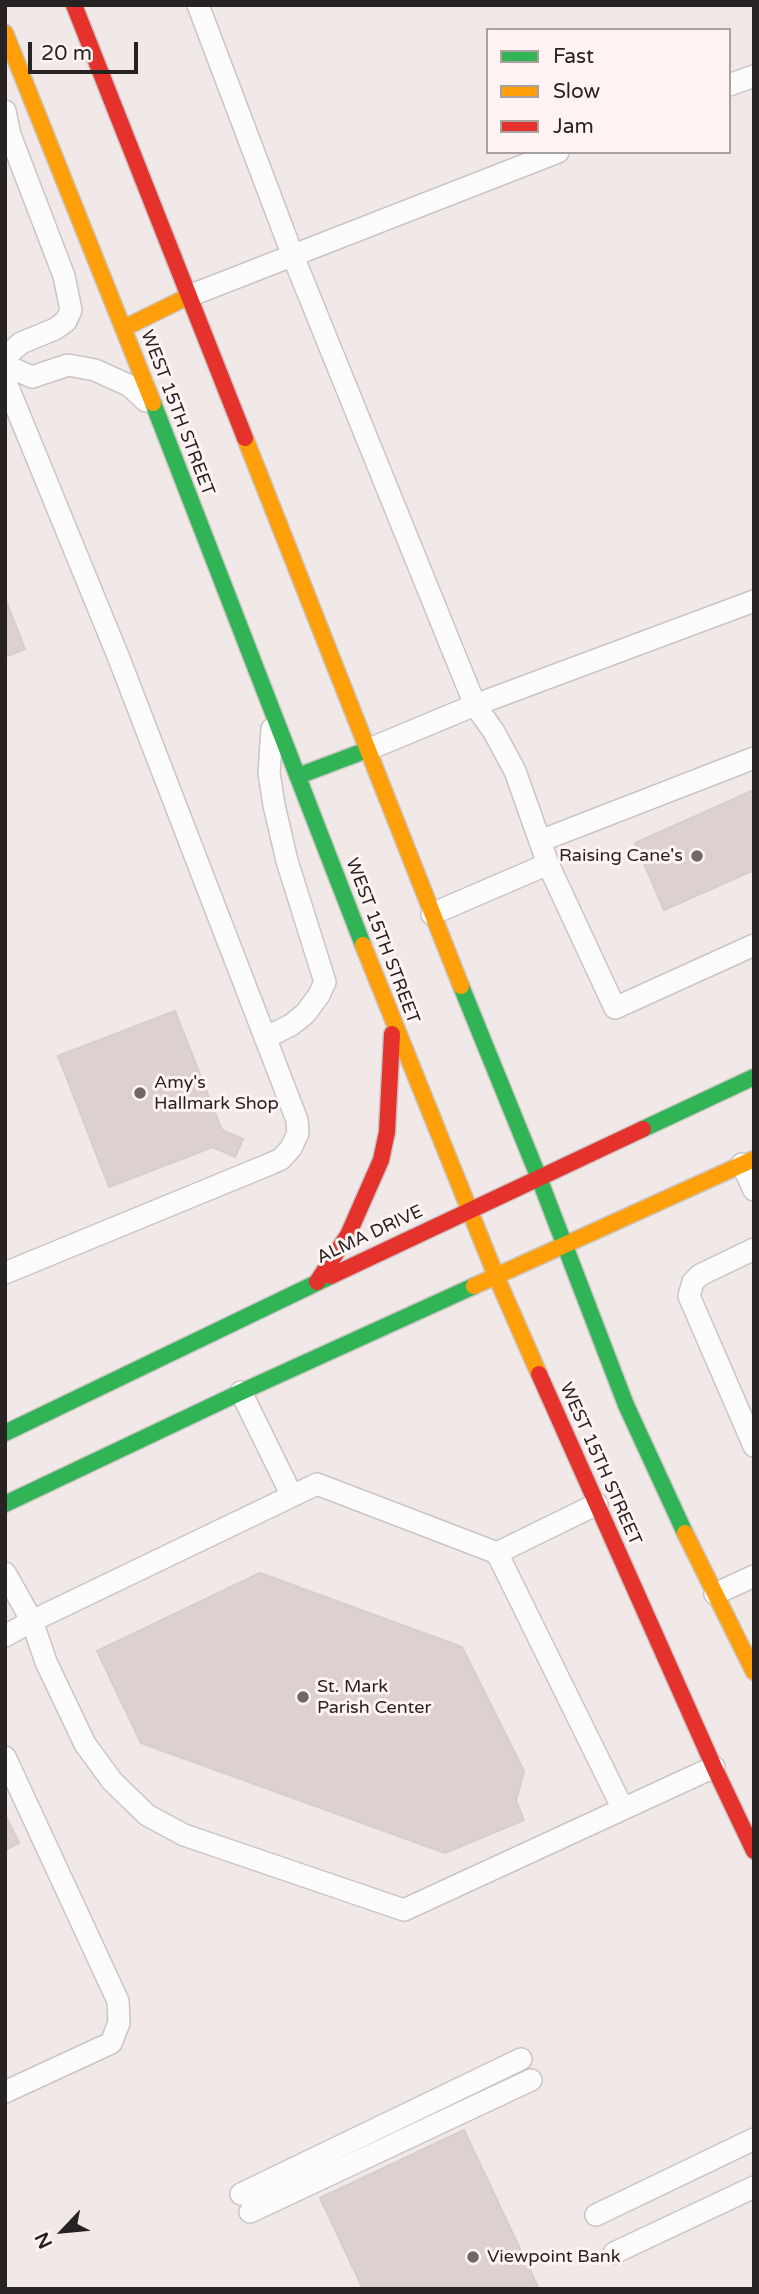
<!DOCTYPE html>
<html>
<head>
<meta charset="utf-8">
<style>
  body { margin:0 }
  #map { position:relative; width:759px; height:2294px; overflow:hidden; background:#f0e9e8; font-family:"Varela Round",sans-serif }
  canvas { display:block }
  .frame { position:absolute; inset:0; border:7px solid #282323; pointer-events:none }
  .legend { position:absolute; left:486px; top:28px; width:245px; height:126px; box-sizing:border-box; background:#fff4f3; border:2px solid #a9a0a0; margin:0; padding:9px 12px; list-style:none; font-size:21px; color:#282323 }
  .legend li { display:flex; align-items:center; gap:14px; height:35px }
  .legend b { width:35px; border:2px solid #a9a0a0 }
  .north { position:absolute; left:28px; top:2196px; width:70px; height:70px; -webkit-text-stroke:5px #fff4f3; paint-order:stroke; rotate:244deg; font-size:19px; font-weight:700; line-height:28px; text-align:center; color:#282323 }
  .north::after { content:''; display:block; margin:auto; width:24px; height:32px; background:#282323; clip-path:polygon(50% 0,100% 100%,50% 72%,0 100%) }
  .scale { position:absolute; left:28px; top:42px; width:110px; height:32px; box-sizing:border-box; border:4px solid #282323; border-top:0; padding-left:9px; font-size:21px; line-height:24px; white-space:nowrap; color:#282323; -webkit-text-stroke:5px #fff4f3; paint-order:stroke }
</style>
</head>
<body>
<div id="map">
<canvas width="759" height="2294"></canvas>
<div class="frame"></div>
<ul class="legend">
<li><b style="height:9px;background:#30b455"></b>Fast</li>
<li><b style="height:9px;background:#ff9f0a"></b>Slow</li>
<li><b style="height:9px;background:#e5322d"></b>Jam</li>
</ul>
<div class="north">N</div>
<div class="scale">20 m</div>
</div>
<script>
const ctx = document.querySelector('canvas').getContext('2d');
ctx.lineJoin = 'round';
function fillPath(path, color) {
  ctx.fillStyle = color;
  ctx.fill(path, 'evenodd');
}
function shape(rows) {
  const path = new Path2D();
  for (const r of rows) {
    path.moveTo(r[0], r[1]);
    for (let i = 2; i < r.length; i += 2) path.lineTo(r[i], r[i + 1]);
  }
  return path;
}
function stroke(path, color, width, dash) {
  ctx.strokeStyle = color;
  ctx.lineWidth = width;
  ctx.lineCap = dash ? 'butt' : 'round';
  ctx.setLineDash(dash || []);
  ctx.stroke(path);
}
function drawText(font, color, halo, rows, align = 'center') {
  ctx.font = font + ' "Varela Round",sans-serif';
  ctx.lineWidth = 6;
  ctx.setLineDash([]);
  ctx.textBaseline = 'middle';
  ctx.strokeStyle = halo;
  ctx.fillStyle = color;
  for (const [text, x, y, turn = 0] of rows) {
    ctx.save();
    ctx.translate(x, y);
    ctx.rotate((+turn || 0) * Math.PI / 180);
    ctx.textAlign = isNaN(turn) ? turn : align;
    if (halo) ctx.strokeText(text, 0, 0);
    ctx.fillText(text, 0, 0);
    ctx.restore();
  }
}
const building = shape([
  [5,598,25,649,5,657,5,598],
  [754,790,754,870,664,910,635,843,754,790],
  [175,1011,222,1130,243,1139,235,1157,213,1147,109,1187,58,1056,175,1011],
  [260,1573,462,1647,524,1771,516,1801,524,1820,445,1853,141,1743,97,1651,260,1573],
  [5,1815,19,1843,5,1850,5,1815],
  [464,2130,539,2289,363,2289,320,2198,464,2130]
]);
const lane = shape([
  [198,5,293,256,475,705,367,750],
  [729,85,754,76],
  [5,111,10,135,64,276,71,310,66,321,55,329,21,343,5,357],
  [189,296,558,152],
  [5,365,32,377,68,365,95,370,130,386,146,401],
  [5,380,118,656,297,1120,298,1133,291,1148,281,1159,270,1164,5,1273],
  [754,601,475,705,494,732,515,771,548,864,615,1008,754,945],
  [540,841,754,758],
  [432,914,548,864],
  [265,1038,291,1025,305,1014,319,995,325,982,287,861,274,805,269,773,272,729],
  [742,1164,754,1190],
  [754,1249,700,1275,693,1282,689,1296,754,1446],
  [241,1392,292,1496],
  [497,1553,597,1504],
  [5,1573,32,1621,46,1662,85,1744,112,1781,147,1815,184,1835,404,1910,714,1767],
  [715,1594,754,1576],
  [5,1636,32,1621,317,1484,497,1553,623,1809],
  [5,1757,118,2001,119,2023,111,2043,5,2092],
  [241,2194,521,2059],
  [250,2212,531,2080],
  [596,2215,754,2139],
  [614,2253,754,2187]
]);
const fast = shape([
  [153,403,363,945],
  [298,776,367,750],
  [461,986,539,1178,626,1405,685,1533],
  [643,1129,754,1077],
  [5,1433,331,1276],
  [5,1504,241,1392,474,1286]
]);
const slow = shape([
  [5,33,153,403],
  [124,328,189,296],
  [245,438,461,986],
  [363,945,496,1276,539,1374],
  [474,1286,754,1159],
  [685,1533,754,1672]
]);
const jam = shape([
  [74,5,245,438],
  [331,1276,643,1129],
  [317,1282,348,1235,381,1160,387,1132,392,1034],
  [539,1374,714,1767,754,1851]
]);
const markers = [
  [697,856,7,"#6e6868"],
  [140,1093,7,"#6e6868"],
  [303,1697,7,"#6e6868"],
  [473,2257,7,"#6e6868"]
];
const streetNames = [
  ["WEST 15TH STREET",177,413,69],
  ["WEST 15TH STREET",382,941,69],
  ["ALMA DRIVE",370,1235,-25],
  ["WEST 15TH STREET",600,1464,66]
];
const poiNames = [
  ["Raising Cane's",683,856,"right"],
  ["Amy's",154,1083],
  ["Hallmark Shop",154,1104],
  ["St. Mark",317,1687],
  ["Parish Center",317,1708],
  ["Viewpoint Bank",487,2257]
];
fillPath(building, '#ddd0d0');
stroke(building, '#d4cfce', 2);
stroke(lane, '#cac5c4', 24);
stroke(fast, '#cac5c4', 19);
stroke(slow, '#cac5c4', 19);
stroke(jam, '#cac5c4', 19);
stroke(lane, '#fdfcfc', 21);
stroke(fast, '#30b455', 16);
stroke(slow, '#ff9f0a', 16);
stroke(jam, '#e5322d', 16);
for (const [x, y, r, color] of markers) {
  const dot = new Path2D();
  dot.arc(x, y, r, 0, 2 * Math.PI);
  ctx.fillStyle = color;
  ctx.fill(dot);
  stroke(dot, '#fff4f3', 2.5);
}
drawText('18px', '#282323', '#fff4f3', streetNames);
drawText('18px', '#282323', '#fff4f3', poiNames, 'left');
</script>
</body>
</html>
